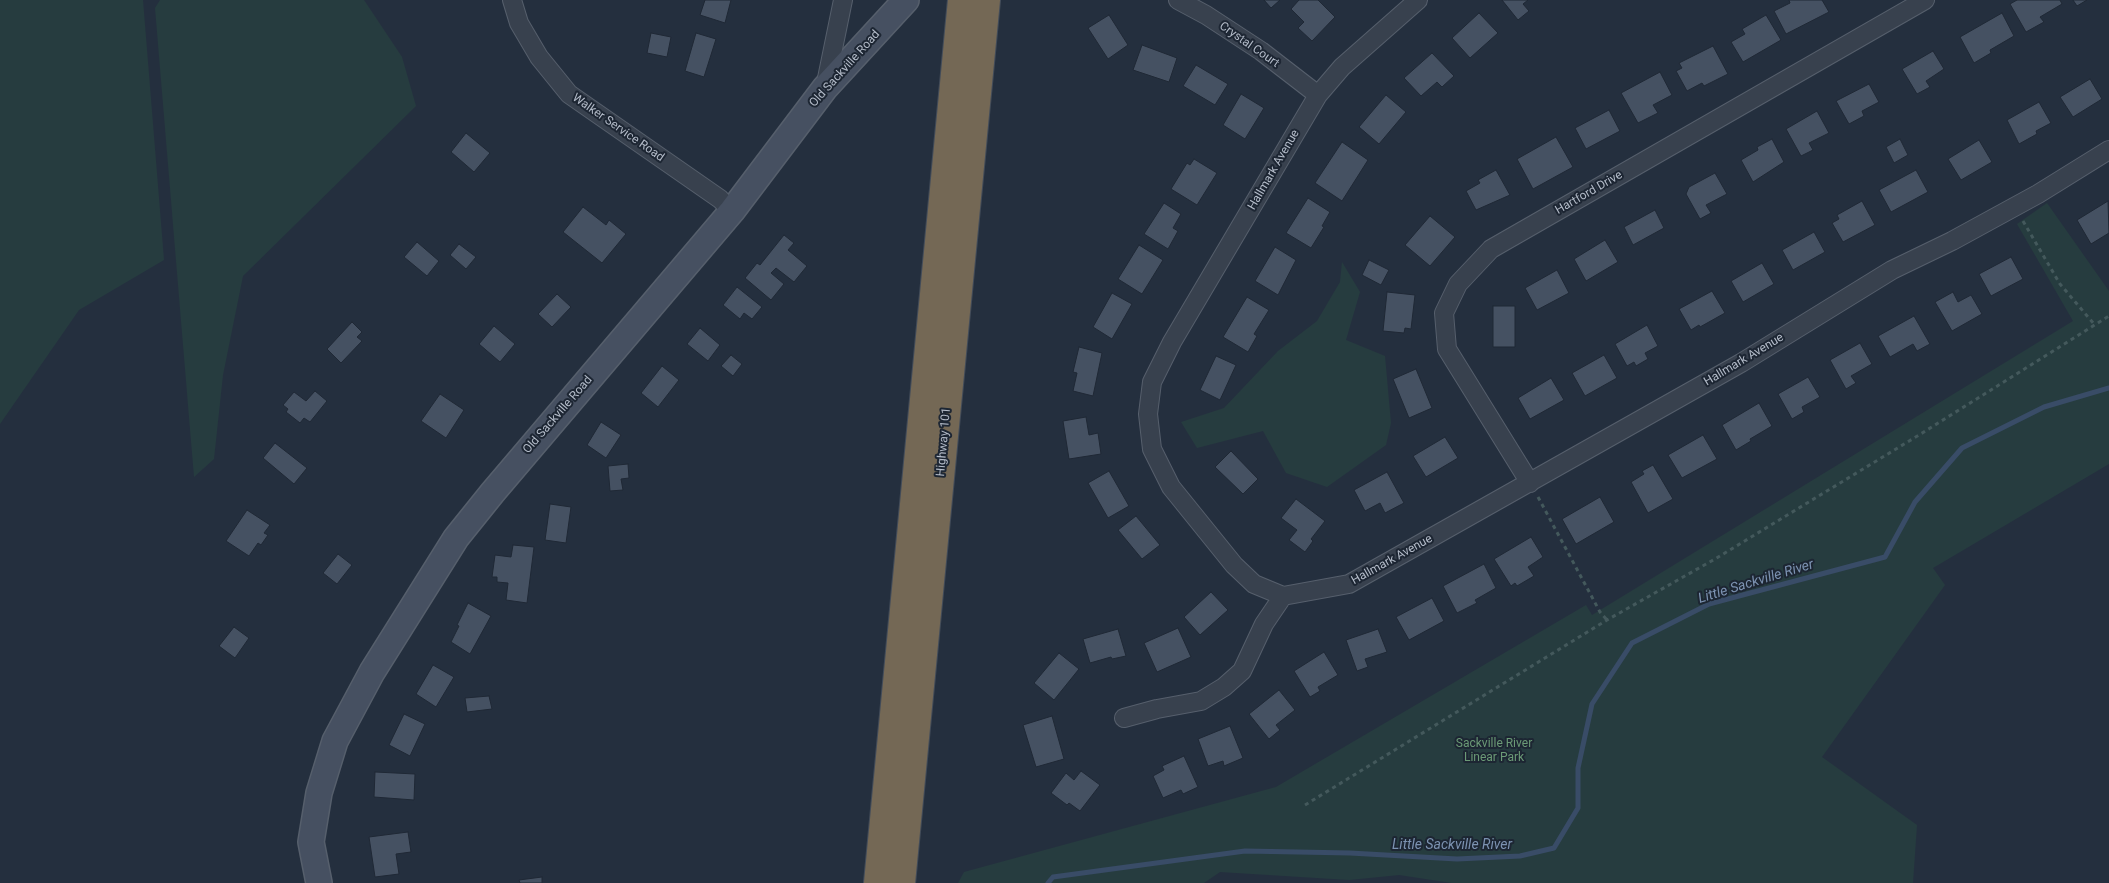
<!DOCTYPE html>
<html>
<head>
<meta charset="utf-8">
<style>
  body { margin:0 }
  canvas { display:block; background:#242f3e }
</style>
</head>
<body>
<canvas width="2109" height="883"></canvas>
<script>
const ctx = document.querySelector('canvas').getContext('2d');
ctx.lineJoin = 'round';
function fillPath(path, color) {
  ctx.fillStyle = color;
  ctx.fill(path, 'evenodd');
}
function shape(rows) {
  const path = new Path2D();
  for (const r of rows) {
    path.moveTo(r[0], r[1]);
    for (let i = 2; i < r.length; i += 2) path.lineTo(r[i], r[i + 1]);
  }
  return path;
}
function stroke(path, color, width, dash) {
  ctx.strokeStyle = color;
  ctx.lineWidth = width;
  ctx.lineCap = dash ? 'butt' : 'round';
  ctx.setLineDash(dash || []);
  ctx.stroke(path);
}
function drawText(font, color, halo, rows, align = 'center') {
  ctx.font = font + ' Roboto,sans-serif';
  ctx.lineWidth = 4;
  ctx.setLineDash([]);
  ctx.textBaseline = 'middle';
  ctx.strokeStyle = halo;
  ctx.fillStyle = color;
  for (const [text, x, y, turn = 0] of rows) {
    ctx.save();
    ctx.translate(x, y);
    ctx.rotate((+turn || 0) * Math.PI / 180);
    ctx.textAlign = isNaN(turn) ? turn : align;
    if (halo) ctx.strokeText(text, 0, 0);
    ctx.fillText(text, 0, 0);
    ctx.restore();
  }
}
const green = shape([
  [0,0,143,0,164,260,79,310,0,424],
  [160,0,364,0,402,57,416,106,243,276,223,375,214,459,194,477,155,8],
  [2047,203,2109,291,2109,464,1933,568,1945,585,1822,757,1917,825,1913,883,1452,883,1399,875,1349,880,1220,872,1204,883,958,883,964,872,1276,787,1586,605,1592,615,2073,321,2017,224],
  [1342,262,1360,292,1346,340,1385,356,1391,423,1386,445,1327,487,1286,473,1263,431,1197,448,1181,422,1224,408,1278,351,1317,321,1340,282]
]);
const stream = shape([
  [1048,883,1053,877,1245,851,1350,853,1457,859,1520,856,1554,848,1578,808,1578,768,1592,704,1632,643,1709,604,1885,557,1915,502,1962,448,2044,407,2109,388]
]);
const building = shape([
  [705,0,731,0,725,23,700,15,705,0],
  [1264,0,1280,0,1271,8,1264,0],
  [1299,0,1318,0,1335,17,1312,41,1298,28,1304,22,1291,9,1299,0],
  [1502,0,1528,0,1523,4,1529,11,1518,20,1502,0],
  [1789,0,1822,0,1829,12,1786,34,1774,11,1790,3,1789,0],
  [2017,0,2060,0,2062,4,2040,17,2044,22,2026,32,2010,4,2017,0],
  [2073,0,2087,0,2077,6,2073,0],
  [1479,13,1498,33,1470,58,1452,38,1479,13],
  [2002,13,2014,36,1990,50,1991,53,1974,63,1960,37,2002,13],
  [1109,15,1128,45,1108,59,1088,28,1109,15],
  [1766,15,1781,40,1743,62,1731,42,1745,34,1742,29,1766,15],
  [651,33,671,37,667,57,647,53,651,33],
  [696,33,716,39,704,77,685,71,696,33],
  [1142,45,1177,58,1169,82,1133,70,1142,45],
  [1713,46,1728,74,1704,86,1702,83,1687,91,1676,71,1682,68,1679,63,1713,46],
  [1933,51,1944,69,1926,81,1930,87,1917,94,1902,69,1933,51],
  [1432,53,1454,76,1442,87,1437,82,1421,96,1404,78,1432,53],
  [1196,65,1228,84,1215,105,1183,86,1196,65],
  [1660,72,1672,95,1653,105,1658,113,1638,123,1621,93,1660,72],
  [2090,79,2102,99,2073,117,2060,97,2090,79],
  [1869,84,1879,102,1862,111,1864,116,1849,124,1836,101,1869,84],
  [1241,94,1264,108,1245,139,1223,125,1241,94],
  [1386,95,1406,112,1379,144,1359,127,1386,95],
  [2039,102,2051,123,2036,131,2037,134,2019,144,2007,120,2039,102],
  [1609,110,1620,131,1586,149,1575,128,1609,110],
  [1817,111,1829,133,1809,143,1813,150,1801,156,1786,129,1817,111],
  [466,133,490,153,474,172,451,152,466,133],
  [1556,137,1573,167,1533,189,1517,159,1556,137],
  [1772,139,1784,162,1753,182,1741,160,1758,150,1757,147,1772,139],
  [1900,139,1908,155,1894,163,1886,147,1900,139],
  [1979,140,1992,162,1961,180,1948,159,1979,140],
  [1342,142,1368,160,1342,201,1315,183,1342,142],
  [1194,159,1217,173,1197,205,1171,189,1187,163,1190,165,1194,159],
  [1496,170,1510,195,1476,210,1466,191,1480,183,1478,180,1496,170],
  [1916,170,1928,192,1891,212,1879,190,1916,170],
  [1715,173,1727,194,1706,205,1711,213,1700,219,1686,194,1689,187,1715,173],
  [1308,198,1330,212,1322,226,1324,227,1311,248,1286,233,1308,198],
  [1862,201,1875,225,1843,242,1832,223,1839,219,1837,215,1862,201],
  [2108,201,2109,233,2091,244,2077,220,2108,201],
  [1164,203,1181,214,1173,228,1178,231,1168,249,1144,234,1164,203],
  [583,207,606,225,609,220,626,234,602,263,563,232,583,207],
  [1655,210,1664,228,1633,245,1624,227,1655,210],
  [1430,216,1455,237,1430,266,1405,245,1430,216],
  [1814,232,1825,252,1793,270,1782,250,1814,232],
  [784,235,794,243,788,250,807,266,794,282,776,268,771,273,784,284,771,300,745,278,757,263,760,265,784,235],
  [1605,240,1618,262,1586,281,1574,259,1605,240],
  [417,242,439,261,427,276,404,257,417,242],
  [459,244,476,257,466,269,450,255,459,244],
  [1139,245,1163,260,1142,294,1118,279,1139,245],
  [1275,247,1296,260,1278,295,1255,281,1275,247],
  [2011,257,2023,279,1991,296,1979,274,2011,257],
  [1369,260,1389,270,1381,285,1362,275,1369,260],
  [1762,263,1774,284,1743,302,1731,281,1762,263],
  [1557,270,1569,293,1537,310,1525,288,1557,270],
  [737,287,762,307,752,319,744,313,740,319,723,305,737,287],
  [1712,291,1725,313,1700,327,1699,325,1691,330,1679,309,1712,291],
  [1387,292,1415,295,1411,329,1405,328,1404,333,1383,331,1387,292],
  [1953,292,1958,302,1971,295,1982,314,1952,331,1935,302,1953,292],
  [1112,293,1132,304,1112,339,1093,327,1112,293],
  [557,294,571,307,552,327,538,314,557,294],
  [1247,297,1269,310,1254,334,1257,336,1248,352,1223,337,1247,297],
  [1493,306,1515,306,1515,347,1493,347,1493,306],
  [1914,316,1930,344,1917,351,1913,344,1890,357,1878,336,1914,316],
  [352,322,362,332,357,337,362,341,341,363,327,349,352,322],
  [1647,325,1658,346,1645,353,1648,359,1636,366,1634,362,1627,366,1615,344,1647,325],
  [494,326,515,344,500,362,479,344,494,326],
  [700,328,720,345,708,361,687,344,700,328],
  [1860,343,1872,364,1851,376,1856,383,1846,389,1830,360,1860,343],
  [1079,347,1102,353,1093,396,1073,391,1077,373,1073,372,1079,347],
  [731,355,742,364,733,376,721,366,731,355],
  [1604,355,1617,378,1585,396,1572,373,1604,355],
  [1216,356,1236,365,1220,400,1200,390,1216,356],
  [662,366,679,380,658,407,641,393,662,366],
  [1416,369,1432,408,1409,418,1393,379,1416,369],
  [1808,377,1820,397,1802,407,1804,412,1792,419,1778,394,1808,377],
  [1551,378,1564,400,1530,419,1518,398,1551,378],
  [315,391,327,401,310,422,304,418,300,423,286,412,288,409,283,405,294,392,306,401,315,391],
  [440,394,464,410,446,438,421,421,440,394],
  [1759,403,1772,426,1750,439,1751,441,1736,450,1722,425,1759,403],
  [1086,417,1089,435,1098,433,1101,454,1069,459,1063,421,1086,417],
  [601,422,621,435,606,458,587,445,601,422],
  [1703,435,1717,459,1682,478,1668,455,1703,435],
  [1445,437,1458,458,1426,477,1413,456,1445,437],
  [275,443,307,468,294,484,263,458,275,443],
  [1231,451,1258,479,1243,494,1215,467,1231,451],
  [628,464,629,478,621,479,623,490,610,491,608,466,628,464],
  [1653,465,1673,499,1648,513,1631,482,1644,474,1642,471,1653,465],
  [1109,471,1129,506,1108,518,1088,483,1109,471],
  [1387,472,1404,503,1385,513,1380,503,1365,511,1354,490,1387,472],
  [1600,497,1614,522,1576,544,1562,519,1600,497],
  [1296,499,1325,521,1311,539,1313,541,1305,552,1289,540,1297,530,1281,518,1296,499],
  [550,504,571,507,566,543,545,540,550,504],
  [247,510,270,525,264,533,268,535,261,545,258,543,249,556,226,541,247,510],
  [1136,516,1160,545,1142,559,1118,530,1136,516],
  [1531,537,1543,557,1528,567,1534,576,1517,586,1515,583,1511,586,1494,559,1531,537],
  [513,545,534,547,527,603,506,600,508,583,497,582,497,577,492,577,495,555,511,557,513,545],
  [338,554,352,565,337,584,323,573,338,554],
  [1484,564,1496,588,1475,600,1477,603,1457,613,1443,586,1484,564],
  [1211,592,1228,610,1200,635,1184,617,1211,592],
  [1432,598,1444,621,1409,640,1396,617,1432,598],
  [468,603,491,616,470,654,451,642,459,626,457,625,468,603],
  [234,627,249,638,235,658,219,646,234,627],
  [1178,628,1191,657,1157,672,1144,643,1178,628],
  [1118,629,1126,656,1112,659,1111,657,1090,663,1083,639,1118,629],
  [1378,629,1387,652,1365,659,1368,667,1357,671,1346,640,1378,629],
  [1324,652,1338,675,1318,687,1320,691,1310,697,1294,671,1324,652],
  [1059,653,1079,669,1054,700,1034,683,1059,653],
  [433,665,454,677,436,707,416,694,433,665],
  [1279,690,1295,710,1276,725,1280,730,1269,739,1249,714,1279,690],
  [489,696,492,709,467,712,465,698,489,696],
  [404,714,425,724,410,756,389,745,404,714],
  [1052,716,1064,759,1036,767,1023,725,1052,716],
  [1230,726,1243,758,1224,766,1223,761,1208,766,1198,739,1230,726],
  [1184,756,1198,787,1183,794,1181,790,1163,798,1153,776,1164,770,1162,766,1184,756],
  [1081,771,1100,785,1080,811,1069,803,1067,805,1051,793,1066,773,1074,780,1081,771],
  [375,772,415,774,414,800,374,797,375,772],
  [408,832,411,852,396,854,399,874,375,877,369,837,408,832],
  [542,877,542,883,520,883,519,880,542,877]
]);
const path = shape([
  [2023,221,2060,284,2094,324],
  [1538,497,1600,612,1607,620],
  [1305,805,1607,620,1715,559,1919,435,2109,316]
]);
const street = shape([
  [512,0,519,23,539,57,569,94,720,199,732,211],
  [1178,0,1206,15,1261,51,1318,95],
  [1418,0,1342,67,1318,95,1172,342,1152,382,1148,414,1152,449,1171,487,1234,565,1254,584,1283,596,1349,584,1741,363,1892,270,1952,241,2038,194,2109,150],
  [825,88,843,0],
  [1530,483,1447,349,1444,313,1458,284,1491,249,1925,0],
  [1124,718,1157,709,1201,701,1224,687,1242,671,1264,624,1283,596]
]);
const secondary = shape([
  [319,883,311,842,319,793,335,741,372,672,456,538,493,492,732,211,825,88,906,0]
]);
const highway = shape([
  [878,883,962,0],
  [901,883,986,0]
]);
const streetNames = [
  ["Crystal Court",1249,45,35],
  ["Old Sackville Road",845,69,-48],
  ["Walker Service Road",618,128,35],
  ["Hallmark Avenue",1274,170,-60],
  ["Hartford Drive",1589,193,-30],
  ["Hallmark Avenue",1744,360,-31],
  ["Old Sackville Road",558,415,-49],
  ["Highway 101",944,442,-85],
  ["Hallmark Avenue",1392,560,-29]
];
const parkNames = [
  ["Sackville River",1494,744],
  ["Linear Park",1494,758]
];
const waterNames = [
  ["Little Sackville River",1756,582,-17],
  ["Little Sackville River",1452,845]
];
fillPath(green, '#263c3f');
stroke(stream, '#394c67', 5);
fillPath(building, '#455162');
stroke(building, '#1f2835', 1);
stroke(street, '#565f6c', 20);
stroke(secondary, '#565f6c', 28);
stroke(highway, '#434c59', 30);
stroke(path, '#44595c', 3, [4, 4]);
stroke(street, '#38414e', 18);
stroke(secondary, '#465061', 25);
stroke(highway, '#746855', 28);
drawText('12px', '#b4bcc9', '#1d2633', streetNames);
drawText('12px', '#6b9a76', '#1d2633', parkNames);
drawText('italic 14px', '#7c92b1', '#1d2633', waterNames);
</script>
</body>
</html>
